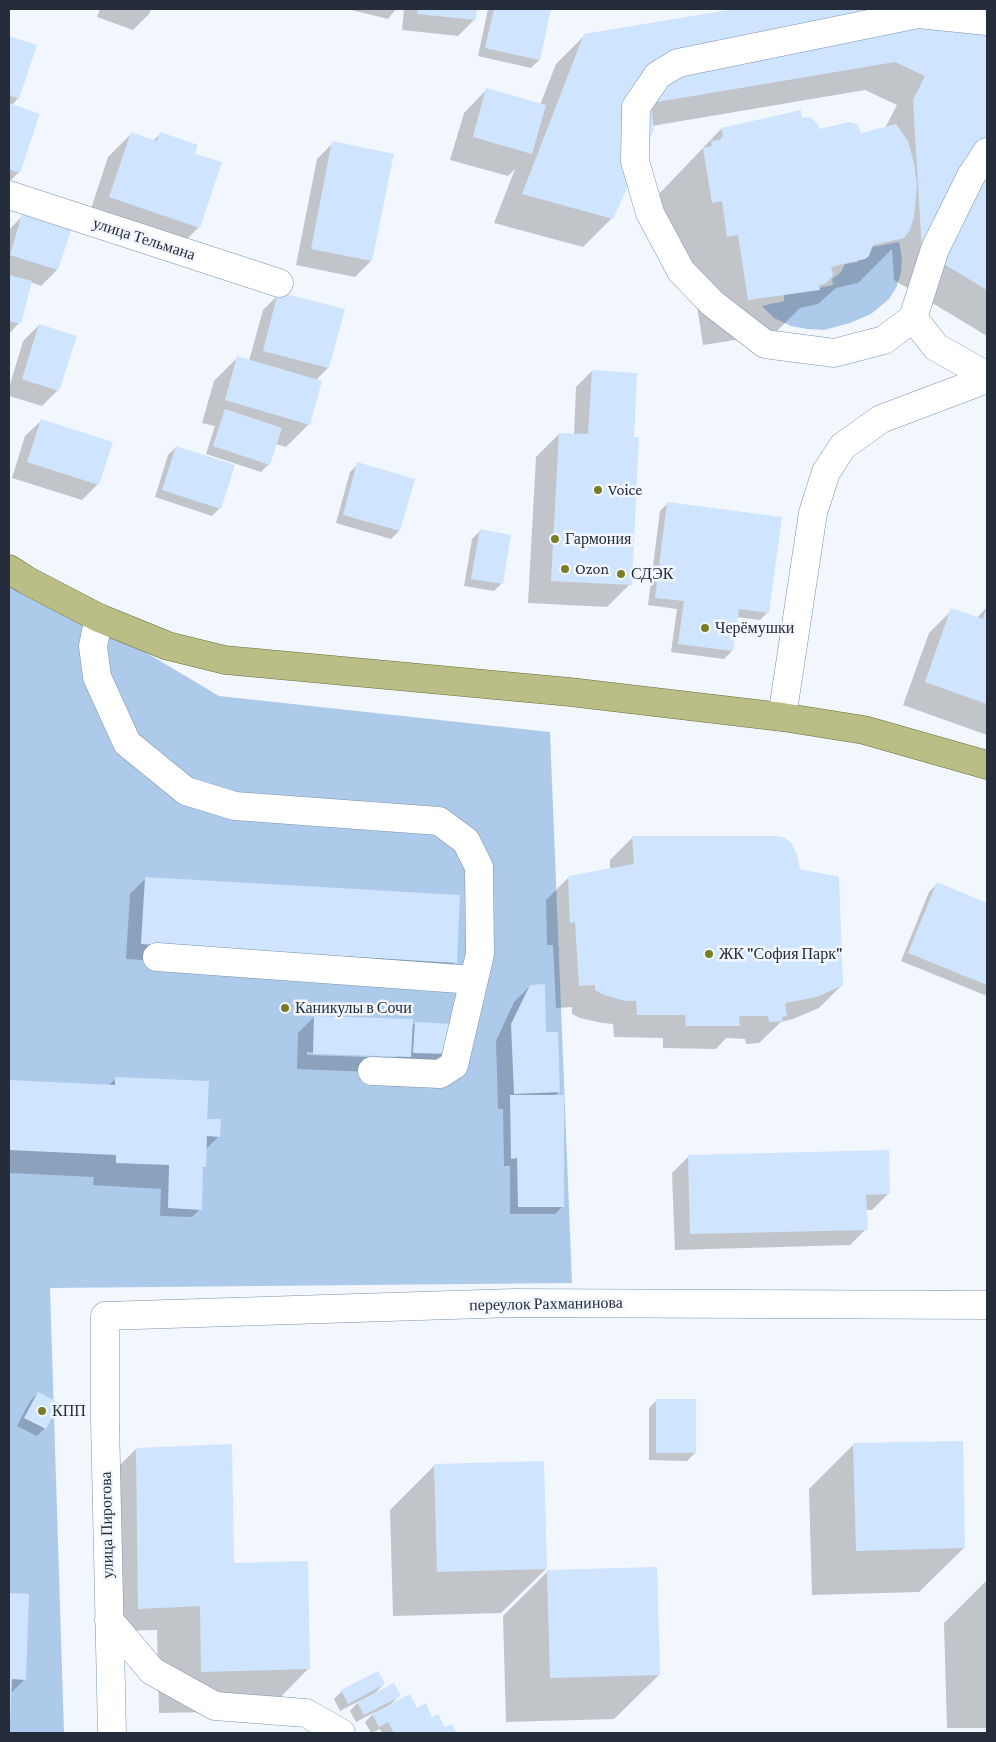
<!DOCTYPE html>
<html>
<head>
<meta charset="utf-8">
<style>
  body { margin:0 }
  #map { position:relative; width:996px; height:1742px; overflow:hidden; background:#f2f7fd; font-family:"Crimson Pro",serif }
  canvas { display:block }
  .frame { position:absolute; inset:0; border:10px solid #242d39; pointer-events:none }
</style>
</head>
<body>
<div id="map">
<canvas width="996" height="1742"></canvas>
<div class="frame"></div>
</div>
<script>
const ctx = document.querySelector('canvas').getContext('2d');
ctx.lineJoin = 'round';
function fillPath(path, color) {
  ctx.fillStyle = color;
  ctx.fill(path, 'evenodd');
}
function shape(rows) {
  const path = new Path2D();
  for (const r of rows) {
    path.moveTo(r[0], r[1]);
    for (let i = 2; i < r.length; i += 2) path.lineTo(r[i], r[i + 1]);
  }
  return path;
}
function stroke(path, color, width, dash) {
  ctx.strokeStyle = color;
  ctx.lineWidth = width;
  ctx.lineCap = dash ? 'butt' : 'round';
  ctx.setLineDash(dash || []);
  ctx.stroke(path);
}
function drawText(font, color, halo, rows, align = 'center') {
  ctx.font = font + ' "Crimson Pro",serif';
  ctx.lineWidth = 5;
  ctx.setLineDash([]);
  ctx.textBaseline = 'middle';
  ctx.strokeStyle = halo;
  ctx.fillStyle = color;
  for (const [text, x, y, turn = 0] of rows) {
    ctx.save();
    ctx.translate(x, y);
    ctx.rotate((+turn || 0) * Math.PI / 180);
    ctx.textAlign = isNaN(turn) ? turn : align;
    if (halo) ctx.strokeText(text, 0, 0);
    ctx.fillText(text, 0, 0);
    ctx.restore();
  }
}
const green = shape([
  [899,242,902,258,901,273,896,288,889,299,871,314,850,323,824,330,807,329,791,326,774,318,762,306,784,301,784,295,833,285,832,279,841,272,845,264,858,262,856,256,862,249],
  [9,586,98,624,219,696,550,732,572,1283,50,1288,64,1733,9,1733]
]);
const shadow = shape([
  [100,9,151,9,149,14,133,30,97,17],
  [347,9,396,9,388,19],
  [404,9,476,9,474,20,458,36,402,30],
  [488,9,550,9,539,60,531,68,478,56],
  [742,9,987,9,987,336,894,280,892,249,858,283,836,288,818,304,800,308,774,334,703,345,693,280,667,248,659,194,721,129,800,112,801,120,818,131,860,134,885,128,897,105,865,90,652,126,612,218,583,247,494,223,515,169,508,176,450,160,464,113,487,89,540,105,556,64,585,35],
  [9,37,36,46,18,98,12,105,19,172,11,180,9,180],
  [131,134,153,141,160,134,199,227,176,250,87,221,108,157],
  [333,143,371,261,355,277,296,265,317,159],
  [22,216,69,231,57,270,41,286,30,282,19,323,9,334,9,230],
  [279,294,328,368,316,380,309,424,286,447,276,444,269,464,261,472,206,454,215,426,202,423,214,381,237,358,249,361,263,310],
  [39,325,58,390,42,406,9,396,9,388,23,341],
  [592,371,633,438,630,584,607,607,528,603,536,457,559,434,574,435,576,387],
  [42,420,98,484,82,500,12,478,25,436],
  [176,447,220,508,212,516,155,497,168,455],
  [358,464,413,480,399,531,391,539,336,523,350,472],
  [668,503,768,612,760,620,737,617,732,651,724,659,671,652,677,609,648,605,660,511],
  [480,531,502,583,494,591,464,586,472,539],
  [987,607,987,735,903,705,929,633,952,610,976,619],
  [633,837,799,870,842,985,819,1008,793,1019,781,1022,759,1043,746,1044,745,1039,726,1038,716,1049,663,1048,663,1038,614,1037,613,1024,602,1023,580,1018,572,1014,572,1007,556,1008,553,945,547,945,546,900,569,877,610,870,610,860],
  [146,878,455,962,439,978,126,959,130,894],
  [937,884,987,904,987,996,901,961,929,892],
  [530,986,545,1033,559,1091,555,1096,563,1206,555,1214,510,1214,510,1166,504,1166,503,1109,498,1109,496,1041,514,1002],
  [314,1017,411,1027,415,1023,451,1025,442,1062,394,1073,297,1069,298,1033],
  [307,1052,396,1055,396,1058,307,1055],
  [116,1078,206,1120,219,1136,206,1149,205,1166,202,1169,200,1209,192,1217,160,1216,161,1189,93,1185,94,1177,9,1173,9,1081,108,1086],
  [688,1157,888,1194,872,1210,866,1210,866,1229,850,1245,675,1250,672,1173],
  [38,1393,58,1404,45,1428,37,1436,17,1426,30,1401],
  [657,1400,695,1453,687,1461,649,1460,649,1408],
  [854,1444,964,1548,919,1592,812,1595,809,1489],
  [136,1449,233,1562,309,1668,267,1711,159,1713,157,1630,116,1631,113,1472],
  [435,1465,546,1569,501,1613,393,1616,390,1510],
  [548,1571,659,1675,614,1719,506,1722,503,1616],
  [987,1580,987,1728,947,1728,944,1623],
  [9,1594,28,1595,25,1679,10,1694,9,1733],
  [384,1684,374,1694,399,1696,390,1705,416,1710,432,1719,444,1729,451,1725,455,1733,382,1733,380,1729,371,1733,365,1722,375,1712,356,1722,350,1711,359,1701,340,1711,334,1699,342,1691]
]);
const building = shape([
  [418,9,477,9,476,20,417,14],
  [494,9,551,9,540,60,485,48],
  [734,9,987,9,987,290,922,251,913,100,925,76,895,62,651,103,654,130,613,219,522,194,584,34],
  [9,36,37,45,19,99,9,95],
  [486,88,546,105,532,154,473,137],
  [9,103,40,114,20,173,9,169],
  [801,110,802,118,810,117,818,124,819,129,849,122,857,124,861,133,896,124,908,141,914,163,917,185,914,216,910,230,904,238,873,245,869,256,865,259,831,267,833,273,832,277,825,284,819,285,820,290,748,300,738,235,727,237,722,201,712,203,703,148,712,146,711,141,720,140,723,135,721,128],
  [131,132,157,141,160,132,198,145,195,154,222,162,200,228,109,197],
  [332,141,394,154,372,261,311,249],
  [22,214,71,230,58,270,10,255],
  [9,275,32,281,21,324,9,321],
  [278,292,345,309,329,368,263,351],
  [39,324,77,336,59,391,22,379],
  [237,356,322,381,310,425,225,400],
  [592,370,637,373,634,437,639,437,632,585,551,581,559,433,588,434],
  [225,409,282,428,270,465,213,446],
  [41,419,113,442,99,485,27,462],
  [176,446,235,465,221,509,162,490],
  [357,462,415,479,400,531,343,515],
  [667,502,782,517,769,613,739,609,733,651,678,644,684,601,655,598],
  [480,529,511,535,503,584,471,579],
  [987,606,987,704,925,682,951,608,983,619],
  [632,836,775,836,783,837,791,842,797,855,800,869,839,877,843,985,817,997,785,1003,787,1016,782,1017,783,1021,769,1022,768,1016,739,1016,740,1026,686,1026,685,1015,637,1015,636,1001,625,1001,604,995,595,990,595,985,579,986,575,922,570,923,568,876,634,864],
  [145,877,460,895,457,963,141,944],
  [937,882,987,903,987,985,908,953],
  [545,984,546,1032,558,1032,560,1092,514,1094,511,1024,530,985],
  [314,1016,413,1019,411,1057,313,1054],
  [415,1022,452,1024,451,1054,413,1053],
  [115,1077,209,1081,207,1119,221,1119,220,1137,207,1136,206,1167,203,1167,202,1210,168,1208,169,1165,116,1163,116,1155,9,1150,9,1080,115,1085],
  [510,1095,564,1095,564,1207,518,1207,517,1158,511,1159],
  [889,1150,890,1194,866,1195,868,1230,690,1234,688,1155],
  [38,1392,59,1403,46,1429,24,1418],
  [656,1399,696,1399,696,1453,656,1453],
  [963,1441,965,1548,856,1551,853,1443],
  [232,1444,234,1563,308,1561,310,1669,201,1672,200,1606,138,1609,136,1448],
  [544,1461,547,1569,437,1572,434,1464],
  [657,1567,660,1675,550,1678,547,1570],
  [9,1593,29,1594,26,1680,12,1679,10,1724,9,1724],
  [378,1671,385,1684,348,1704,341,1690],
  [394,1683,401,1696,364,1715,357,1702],
  [410,1694,417,1708,426,1703,432,1717,438,1714,445,1727,452,1724,457,1733,394,1733,388,1722,379,1727,372,1714]
]);
const minor = shape([
  [987,21,918,14,678,63,658,75,636,107,635,161,650,213,681,271,712,303,765,344,834,353,884,340,913,318,935,249,971,176,987,152],
  [9,195,279,283],
  [913,318,936,347,987,376],
  [99,618,93,646,97,677,127,743,186,791,235,806,439,821,466,841,479,867,480,954,454,1065,440,1074,372,1071],
  [782,717,813,513,826,472,843,446,881,419,987,379],
  [157,957,474,980],
  [109,1620,152,1671,215,1706,306,1713,341,1733],
  [112,1733,105,1421,105,1316,514,1303,987,1305]
]);
const major = shape([
  [9,569,26,580,99,618,168,646,225,660,570,692,782,717,864,730,987,765]
]);
const markers = [
  [598,490,5,"#7a7d26"],
  [555,539,5,"#7a7d26"],
  [565,569,5,"#7a7d26"],
  [621,574,5,"#7a7d26"],
  [705,628,5,"#7a7d26"],
  [709,954,5,"#7a7d26"],
  [285,1008,5,"#7a7d26"],
  [42,1411,5,"#7a7d26"]
];
const streetNames = [
  ["улица Тельмана",144,239,18],
  ["переулок Рахманинова",546,1304,-1],
  ["улица Пирогова",107,1525,-91]
];
const poiNames = [
  ["Voice",608,490],
  ["Гармония",565,539],
  ["Ozon",575,569],
  ["СДЭК",631,574],
  ["Черёмушки",715,628],
  ["ЖК \"София Парк\"",719,954],
  ["Каникулы в Сочи",295,1008],
  ["КПП",52,1411]
];
fillPath(green, '#aecaeb');
fillPath(shadow, '#0003');
fillPath(building, '#cfe4ff');
stroke(minor, '#7a92ad', 29);
stroke(major, '#696e36', 29);
stroke(minor, '#fff', 28);
stroke(major, '#bbbd86', 28);
for (const [x, y, r, color] of markers) {
  const dot = new Path2D();
  dot.arc(x, y, r, 0, 2 * Math.PI);
  ctx.fillStyle = color;
  ctx.fill(dot);
  stroke(dot, '#f2f7fd', 2);
}
drawText('16px', '#242d39', '#f2f7fd', streetNames);
drawText('16px', '#242d39', '#f2f7fd', poiNames, 'left');
</script>
</body>
</html>
